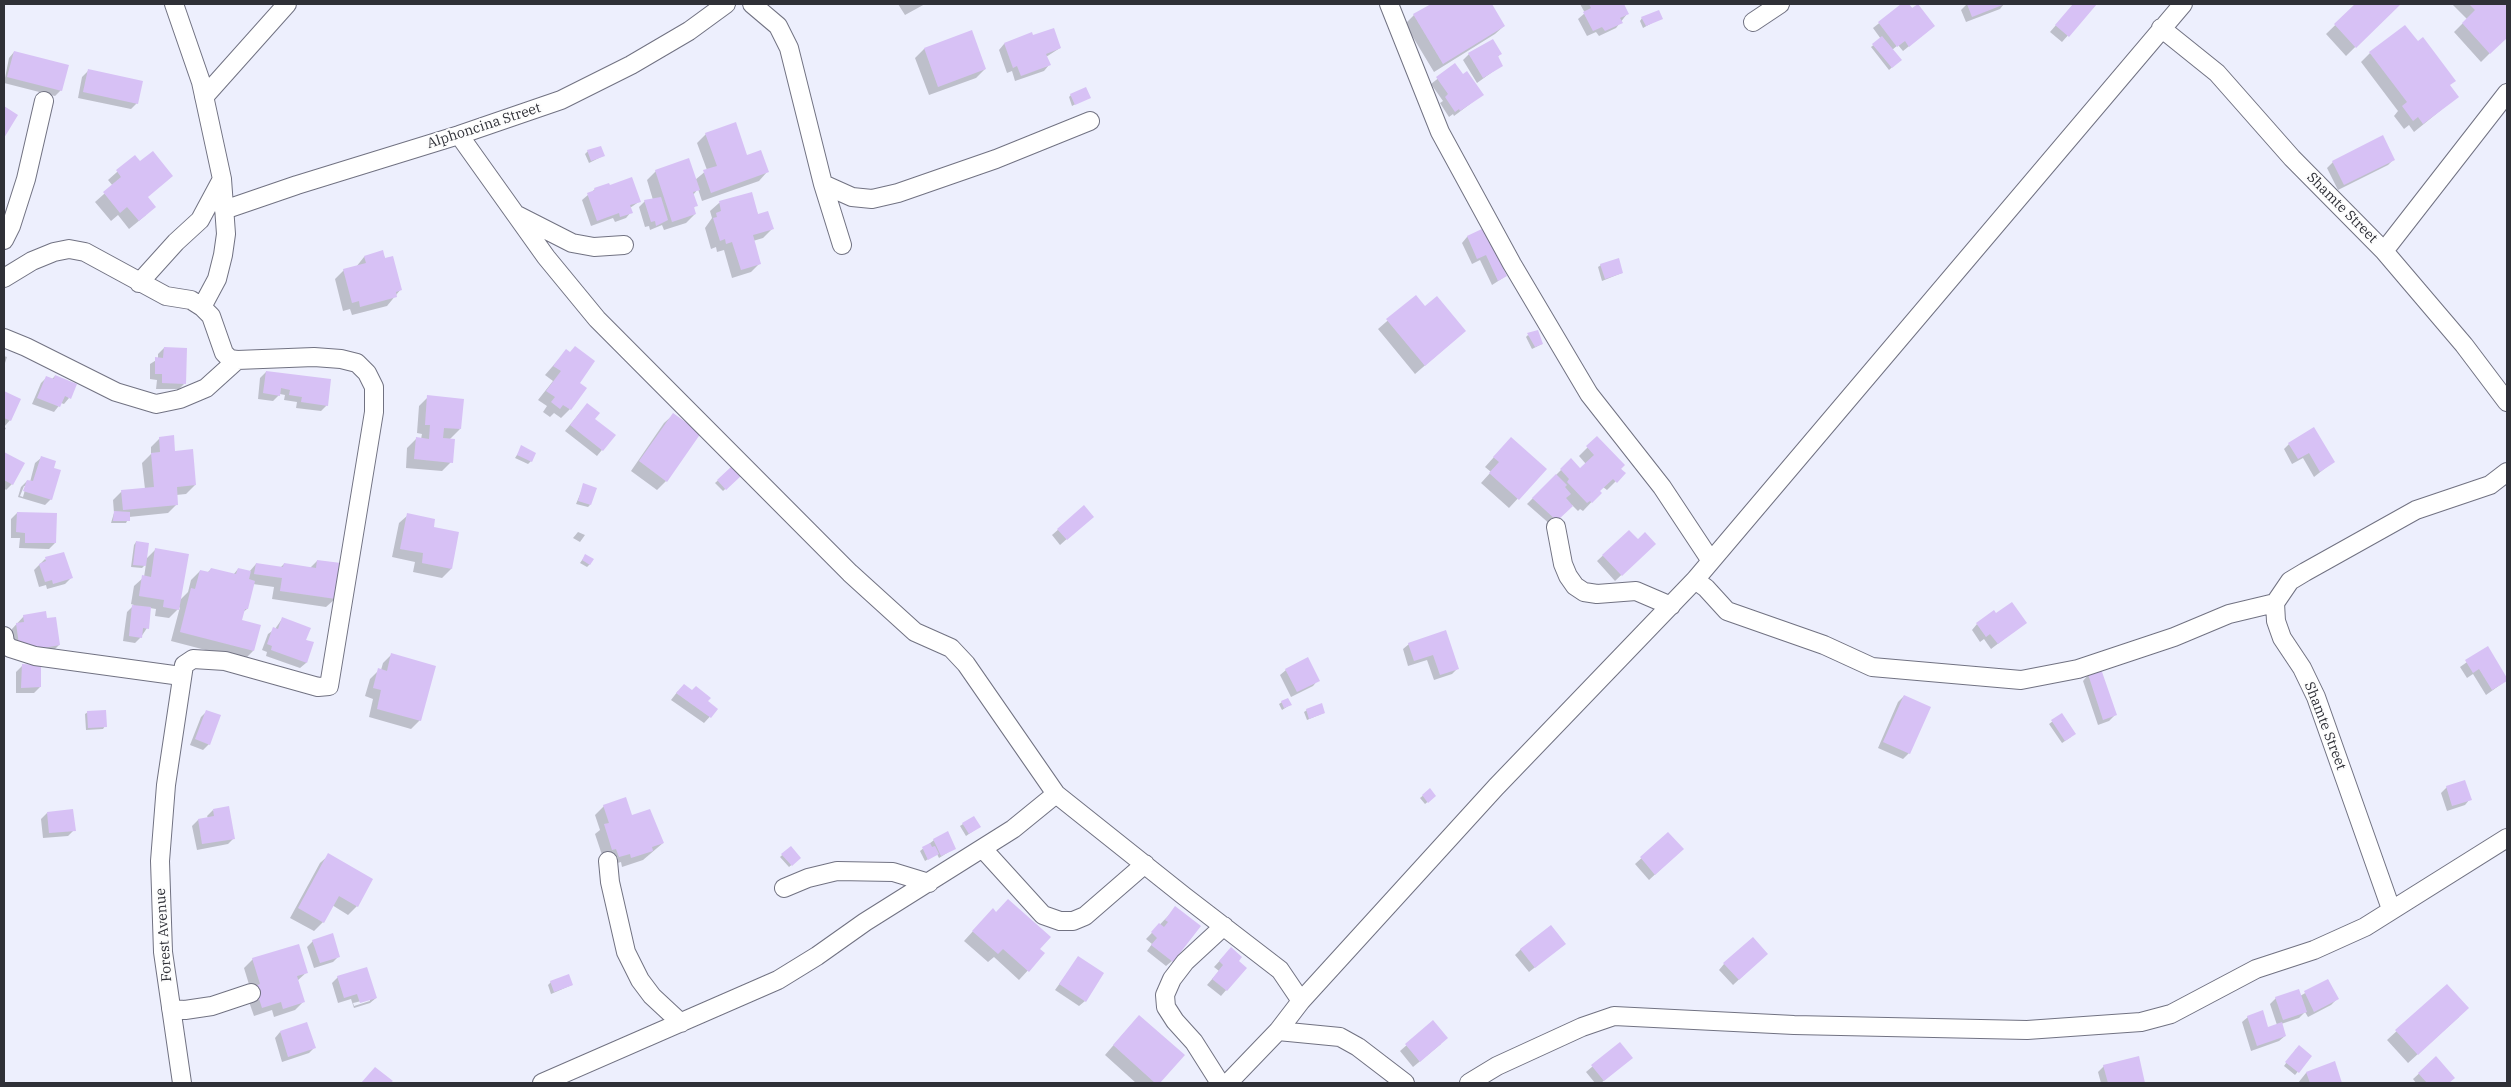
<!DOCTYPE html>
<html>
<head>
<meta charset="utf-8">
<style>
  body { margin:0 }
  #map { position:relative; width:2511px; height:1087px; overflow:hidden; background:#edeffd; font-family:"IBM Plex Serif",serif }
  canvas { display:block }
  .frame { position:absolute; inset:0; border:5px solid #2f3037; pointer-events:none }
</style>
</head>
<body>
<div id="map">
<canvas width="2511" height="1087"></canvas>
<div class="frame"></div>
</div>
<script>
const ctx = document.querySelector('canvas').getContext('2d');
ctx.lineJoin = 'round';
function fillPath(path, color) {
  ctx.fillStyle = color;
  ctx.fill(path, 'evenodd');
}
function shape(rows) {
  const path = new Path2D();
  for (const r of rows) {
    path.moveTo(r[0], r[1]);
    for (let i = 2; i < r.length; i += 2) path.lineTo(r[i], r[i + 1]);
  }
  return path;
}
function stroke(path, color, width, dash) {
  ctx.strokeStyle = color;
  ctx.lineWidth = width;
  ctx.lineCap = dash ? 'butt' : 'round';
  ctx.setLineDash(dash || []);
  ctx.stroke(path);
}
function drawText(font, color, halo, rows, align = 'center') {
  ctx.font = font + ' "IBM Plex Serif",serif';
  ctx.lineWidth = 4.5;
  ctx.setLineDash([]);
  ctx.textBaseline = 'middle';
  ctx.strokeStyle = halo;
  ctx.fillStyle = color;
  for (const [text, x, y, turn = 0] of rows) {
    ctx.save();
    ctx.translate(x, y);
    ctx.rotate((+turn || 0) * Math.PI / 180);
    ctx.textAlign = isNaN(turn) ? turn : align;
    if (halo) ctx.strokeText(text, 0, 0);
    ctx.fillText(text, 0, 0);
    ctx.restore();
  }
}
const shadow = shape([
  [898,4,925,4,905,15],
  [1433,4,1490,4,1504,26,1495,34,1434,72,1405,24,1414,15],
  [1580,4,1622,4,1627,14,1616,28,1599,36,1596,32,1587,36,1578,19,1585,13],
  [1903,4,1907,4,1934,26,1903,51,1898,45,1892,50,1898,62,1889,70,1871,47,1881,39,1873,28],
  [1967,4,2004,4,2000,9,1966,22,1961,10],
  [2074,4,2096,4,2062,42,2050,32],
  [2357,4,2399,4,2346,56,2326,34],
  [2452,4,2507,4,2507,36,2481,62,2454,32,2467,19],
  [1642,18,1661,18,1643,28,1640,21],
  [971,32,985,69,976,78,929,95,915,58,924,49],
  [1031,34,1033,37,1060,48,1046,57,1049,65,1044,71,1015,81,1012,71,1007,73,999,50,1004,44],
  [14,52,61,90,55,96,4,83,9,58],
  [2370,53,2449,85,2457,97,2414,132,2409,125,2404,129,2394,116,2398,111,2361,62],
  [1469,54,1500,54,1497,58,1502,65,1477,83,1463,60],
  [1455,65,1463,76,1482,95,1454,116,1453,114,1449,117,1440,103,1443,101,1431,84],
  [88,71,137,103,131,109,78,98,82,77],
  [1071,95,1089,97,1072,106,1069,97],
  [706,134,747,156,767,172,759,181,702,201,698,189,693,195,696,205,693,209,695,214,686,223,664,230,662,225,650,230,649,226,645,227,639,207,645,201,653,200,647,180,656,171,695,180,707,170,697,143],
  [588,151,603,156,589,163,585,154],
  [134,157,139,163,171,176,147,197,146,215,129,229,118,215,111,221,95,202,113,186,108,180],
  [2394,159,2388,165,2338,190,2327,168,2333,162],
  [595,189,640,201,630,208,631,212,626,218,615,222,613,218,591,226,582,200],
  [751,193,758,215,772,229,763,238,753,241,760,263,751,272,732,278,724,250,717,252,716,247,711,249,705,228,712,218,710,211,719,203],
  [1484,229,1506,276,1492,285,1480,260,1472,264,1462,243,1467,237],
  [382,252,401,289,387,306,352,315,350,309,343,311,335,279,344,270,356,267,364,257],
  [1601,265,1622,273,1602,281,1598,267],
  [1416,296,1425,308,1465,331,1415,374,1378,329],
  [1528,335,1542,344,1532,349,1526,337],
  [164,348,184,384,179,389,156,389,157,380,150,379,150,364,158,359,158,354],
  [566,351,578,383,570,409,561,418,554,413,550,417,543,412,547,406,538,400,553,381,545,375],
  [4,356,7,357,4,366],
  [266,372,327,405,321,411,296,408,297,402,284,400,285,395,280,394,273,401,258,399,260,378],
  [55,376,69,398,64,404,61,403,54,412,32,404,41,383,47,377,52,379],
  [4,392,20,399,10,420,4,427,6,428,4,432],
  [428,397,460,429,449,440,451,462,442,471,406,468,407,448,416,439,421,439,422,434,417,433,419,406],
  [582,410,614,435,597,456,565,431],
  [673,415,666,481,657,490,631,471,664,423],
  [160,438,195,485,186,494,176,495,177,504,168,513,129,517,126,523,111,523,114,513,113,500,122,491,145,489,142,463,151,454,151,447],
  [1597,438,1624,473,1607,490,1603,487,1599,491,1600,493,1583,511,1580,509,1578,511,1572,505,1551,525,1527,504,1571,460,1580,470,1586,464,1579,456],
  [2289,444,2333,462,2314,477,2303,458,2292,464,2284,449],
  [522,447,531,461,528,464,515,458],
  [1502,448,1545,469,1509,508,1481,483,1491,472,1485,467],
  [4,453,23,463,12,484,6,490,4,488],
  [41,458,51,499,45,505,18,497,21,487,27,481,30,482,35,463],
  [24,486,26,486,23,497,20,496],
  [732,468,739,476,723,491,715,483],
  [584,485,590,505,588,507,576,504],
  [1084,507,1086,522,1060,545,1052,535],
  [17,513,55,543,49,549,19,548,20,538,11,538,11,519],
  [408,515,432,528,458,533,451,569,442,578,413,572,415,562,392,557,399,523],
  [1629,531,1637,541,1654,544,1615,581,1597,561],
  [578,532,585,535,580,542,573,538],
  [136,542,145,560,156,549,179,601,188,592,191,580,200,571,207,573,211,569,233,575,238,569,249,572,256,564,280,568,284,564,310,568,317,561,335,599,326,607,272,599,274,587,253,584,247,609,242,613,240,621,259,626,253,651,244,660,171,641,180,607,169,618,155,616,156,609,150,608,147,628,141,637,135,643,123,641,127,612,134,605,131,604,134,586,144,577,146,564,142,568,131,567,134,545],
  [585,556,590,564,587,567,580,563],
  [45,559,71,578,65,584,47,589,46,585,39,587,34,570],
  [1996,615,2025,623,1991,649,1984,639,1980,642,1972,630,1977,624],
  [24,616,46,620,59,645,53,651,15,657,11,630],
  [282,619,305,640,313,643,306,663,300,668,266,656,267,652,262,650,268,634,275,629],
  [1445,632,1458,668,1452,674,1434,680,1427,660,1408,666,1403,649,1409,644],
  [2487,648,2507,680,2486,695,2473,674,2467,678,2460,667],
  [392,654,420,720,411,729,369,717,373,699,365,696,370,679,379,670,381,670,383,663],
  [22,666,40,687,34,693,16,693,16,672],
  [1286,670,1318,680,1313,686,1291,697,1280,675],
  [2088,675,2115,715,2109,721,2098,725,2083,681],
  [678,691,691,692,717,709,704,723,671,700],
  [1904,696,1909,753,1903,759,1878,748,1898,702],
  [1282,702,1290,705,1282,710,1279,704],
  [1307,710,1324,713,1307,720,1304,712],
  [207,711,209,744,203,750,190,745,201,717],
  [88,712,105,726,103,729,86,730,85,714],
  [2061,715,2071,737,2062,743,2049,724],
  [2447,787,2470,799,2465,805,2447,811,2441,793],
  [1430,790,1435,796,1425,804,1420,798],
  [604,806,631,817,663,843,643,860,622,867,621,862,610,865,603,858,595,834,600,830,595,815],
  [213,810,234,838,228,844,197,850,192,826,198,820,208,818,207,816],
  [47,813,74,830,68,836,43,838,41,819],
  [963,824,979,827,966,836,960,826],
  [1668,834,1676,855,1649,880,1635,864],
  [934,840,955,848,939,858,937,854,925,861,920,851],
  [790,848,800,858,789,867,780,857],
  [329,855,357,906,348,915,332,905,323,922,314,931,290,918,320,863],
  [996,913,1044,953,1019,980,994,957,988,962,964,941,984,919],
  [1170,914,1172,961,1166,966,1147,951,1152,944,1146,939],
  [313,941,339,956,333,962,314,968,307,947],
  [1521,949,1558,949,1529,972,1515,955],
  [1225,955,1245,968,1221,996,1207,985,1219,971,1214,967],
  [1078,958,1085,1001,1079,1006,1055,990],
  [253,959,307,972,297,981,304,1001,295,1010,274,1017,272,1010,254,1016,247,996,251,991,244,968],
  [1760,960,1733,985,1719,970,1724,964],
  [338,977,376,998,370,1003,354,1008,351,999,338,1003,332,983],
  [370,999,370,1001,354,1006,353,1003],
  [2328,980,2337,999,2331,1005,2308,1017,2305,1012,2299,1018,2281,1024,2285,1036,2279,1041,2251,1051,2242,1022,2248,1017,2267,1028,2277,1025,2270,1004,2276,998,2300,996],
  [551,982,572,985,551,994,548,985],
  [2447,985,2459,1017,2408,1063,2387,1040],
  [1433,1022,1441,1044,1413,1067,1400,1051],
  [1131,1025,1183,1055,1158,1083,1136,1083,1105,1055],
  [280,1032,314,1048,309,1053,282,1062,275,1038],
  [1620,1043,1625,1063,1601,1083,1595,1083,1586,1072],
  [2296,1049,2311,1056,2295,1075,2284,1066],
  [2138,1058,2144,1083,2101,1083,2098,1072,2104,1066],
  [2436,1058,2453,1078,2448,1083,2416,1083,2413,1079],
  [2334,1063,2341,1083,2298,1083,2306,1073]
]);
const building = shape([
  [1431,4,1492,4,1505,26,1443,64,1413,14],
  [1589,4,1624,4,1629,14,1620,18,1623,23,1605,31,1602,27,1593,31,1583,12,1591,8],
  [1901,4,1909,4,1912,8,1918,4,1935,26,1909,47,1905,41,1897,47,1878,22],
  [1967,4,2005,4,1972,17],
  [2073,4,2097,4,2069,37,2055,25],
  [2355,4,2401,4,2356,48,2334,24],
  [2469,4,2507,4,2507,38,2490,54,2462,23,2475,10],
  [1659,10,1663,19,1646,26,1641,17],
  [2405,25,2418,41,2423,37,2456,81,2450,85,2459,97,2423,124,2418,117,2413,121,2402,106,2407,102,2369,52],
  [1054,28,1061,48,1046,54,1051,65,1021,76,1017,66,1013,68,1004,43,1032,32,1033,35],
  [972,30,986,69,938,87,924,48],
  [1882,36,1902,60,1892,68,1872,44],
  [1493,39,1502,54,1498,56,1503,66,1483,78,1468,53],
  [14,51,69,65,62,91,7,77],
  [1455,63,1463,74,1467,71,1484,95,1460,111,1459,109,1455,112,1445,97,1448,94,1436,77],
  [88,69,143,81,138,104,83,92],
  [1086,87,1091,98,1075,105,1070,94],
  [4,106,18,115,4,138],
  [736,122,747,155,761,150,769,172,711,193,703,170,717,166,705,133],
  [2383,135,2395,160,2344,185,2332,161],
  [601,146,605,156,591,161,587,150],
  [153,151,173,176,148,197,156,207,139,221,127,207,120,213,103,192,121,177,116,170,135,155,140,161],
  [689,158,700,190,693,192,698,206,694,207,696,214,672,222,655,170],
  [632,177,641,202,630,205,633,213,620,217,619,213,597,221,587,193,595,190,594,188,609,183,610,185],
  [752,192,758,214,768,211,774,229,753,235,761,264,741,270,732,242,726,244,725,239,720,241,713,218,717,217,716,213,721,211,719,201],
  [661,197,668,220,656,226,655,221,651,222,644,200],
  [1484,228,1507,276,1498,281,1486,255,1477,259,1467,236],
  [383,250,385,258,393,256,402,290,396,292,397,297,360,307,359,301,352,303,343,269,366,263,364,256],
  [1619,258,1623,273,1605,279,1600,264],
  [1416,295,1425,306,1437,296,1466,331,1425,366,1386,319],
  [1538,330,1543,344,1535,347,1527,333],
  [575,346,595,361,580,383,587,388,571,410,563,405,560,409,551,402,555,397,546,391,561,371,553,366,566,349,570,352],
  [164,347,187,348,186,384,162,383,162,374,155,374,155,357,163,358],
  [266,371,331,379,328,406,301,402,302,397,289,395,290,390,281,388,280,396,263,393],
  [55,375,77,384,71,399,65,396,60,407,37,398,46,376,54,379],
  [4,391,21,399,11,421,4,418],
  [427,395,464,399,461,429,444,428,443,438,455,439,453,463,414,459,416,437,429,439,430,425,425,425],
  [587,403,600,413,595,419,616,435,603,451,570,425],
  [673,413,701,433,667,482,639,461],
  [2314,427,2335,462,2320,472,2309,453,2298,459,2288,443],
  [174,435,175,451,193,449,196,485,177,487,178,505,123,510,121,490,154,487,151,453,160,452,159,437],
  [1597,436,1625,465,1621,469,1626,473,1617,483,1613,479,1600,491,1602,493,1592,503,1590,501,1587,503,1567,482,1569,479,1560,469,1571,458,1580,468,1594,455,1586,446],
  [1511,437,1547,469,1519,500,1489,473,1499,462,1493,457],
  [521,445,536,453,532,462,517,455],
  [4,452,25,463,13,485,4,480],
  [41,456,56,461,54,468,61,470,52,500,23,491,27,480,33,481],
  [732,466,741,476,726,490,717,480],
  [1556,474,1567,485,1565,487,1571,494,1566,498,1573,506,1557,521,1532,498],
  [583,483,597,488,591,505,578,501],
  [1084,505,1094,517,1067,540,1057,529],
  [114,511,130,512,130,521,113,521],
  [17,512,57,513,56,543,25,543,25,533,16,532],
  [407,513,435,519,434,527,459,532,452,569,422,563,423,553,400,549],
  [1629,530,1638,539,1645,532,1656,544,1622,576,1602,555],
  [136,541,149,543,146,566,133,565],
  [155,548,189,554,179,610,163,607,164,600,139,596,142,575,151,577],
  [64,552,73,578,53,584,52,580,45,582,39,564,46,561,45,557],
  [585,554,594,559,590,565,582,560],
  [317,560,341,563,336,599,280,591,282,578,254,574,256,563,283,567,284,563,316,568],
  [211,568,236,574,238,568,251,571,249,579,255,581,248,609,245,609,242,620,261,625,254,651,180,632,191,588,195,589,200,570,209,572],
  [2012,602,2027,623,1998,644,1990,634,1986,637,1976,623,1994,610,1996,613],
  [132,605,151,607,149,629,143,628,142,638,129,636],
  [46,611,47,618,56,617,60,645,20,652,16,623,24,622,23,615],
  [282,617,311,628,306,640,314,642,307,663,271,650,272,646,267,644,273,627,278,629],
  [1446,630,1459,669,1440,675,1433,655,1414,661,1408,643],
  [2488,646,2507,678,2507,681,2492,690,2479,669,2473,673,2465,660],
  [391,653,436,666,421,721,377,709,381,690,373,688,378,668,387,671],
  [1308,657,1320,681,1297,692,1285,669],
  [22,664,41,665,41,687,21,688],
  [2101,669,2117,715,2103,720,2088,674],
  [684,684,692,690,696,686,711,698,708,701,718,709,711,718,676,693],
  [1904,695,1931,707,1910,754,1883,742],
  [1288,698,1292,705,1284,708,1281,701],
  [1322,703,1325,713,1309,719,1306,709],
  [106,710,107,727,88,728,87,711],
  [206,710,221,715,210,745,195,739],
  [2062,713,2076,734,2065,741,2051,720],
  [2465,780,2472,800,2452,806,2446,786],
  [1430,788,1436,796,1428,803,1422,795],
  [626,797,632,815,650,809,664,843,652,847,653,851,631,858,630,854,619,857,616,849,612,850,604,824,609,823,603,805],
  [229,806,235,839,202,844,198,819,214,816,213,809],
  [73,809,76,831,49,833,47,812],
  [974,816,981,827,969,834,962,823],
  [948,831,956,849,941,856,933,839],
  [1668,832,1684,849,1655,875,1640,857],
  [930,843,932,847,935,846,939,854,928,860,922,847],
  [791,846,801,858,792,866,781,854],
  [328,853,373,879,358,907,339,896,324,923,298,908],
  [1008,899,1051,937,1040,949,1045,953,1029,972,1003,949,998,954,972,931,993,908,996,912],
  [1175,906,1201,926,1173,962,1151,945,1157,938,1151,932,1159,923,1164,927,1168,922,1165,920],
  [1551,925,1566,944,1535,968,1520,949],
  [333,933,340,957,320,963,312,940],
  [1753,937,1768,954,1739,980,1723,963],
  [299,944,308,973,297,976,305,1002,283,1009,281,1002,262,1008,255,986,260,984,252,958],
  [1231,947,1242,957,1239,961,1247,968,1227,991,1212,979,1223,965,1219,961],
  [1078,956,1104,973,1086,1002,1059,984],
  [367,967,377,998,360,1003,357,994,344,998,337,976],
  [569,974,573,985,554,992,550,981],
  [2328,979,2339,999,2314,1012,2304,991],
  [2447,984,2469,1008,2418,1055,2395,1030],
  [2299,989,2307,1012,2283,1020,2275,997],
  [2263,1010,2268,1027,2282,1022,2286,1036,2257,1046,2247,1016],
  [1139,1015,1185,1055,1160,1083,1155,1083,1113,1045],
  [1433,1020,1448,1038,1420,1062,1405,1044],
  [307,1022,316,1048,288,1057,280,1031],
  [1620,1042,1633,1058,1604,1081,1591,1065],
  [2299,1045,2312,1056,2299,1073,2285,1062],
  [2139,1056,2145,1083,2108,1083,2103,1065],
  [2436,1056,2455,1078,2449,1083,2427,1083,2418,1073],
  [2335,1061,2342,1083,2310,1083,2306,1072],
  [375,1067,393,1081,390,1083,361,1083]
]);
const street = shape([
  [174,4,201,82,222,179,226,234,223,255,217,279,202,307],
  [752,4,778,26,789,48,823,184,842,245],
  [1389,4,1440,132,1512,264,1589,394,1662,487,1711,561],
  [1753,22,1780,4],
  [2161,28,2217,73,2292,158,2384,251,2464,345,2507,402],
  [204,97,287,4],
  [459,135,546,257,597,319,850,573,915,632,951,648,966,664,1056,794,1184,896,1280,970,1301,1001],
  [823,184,852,197,872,199,898,193,996,159,1090,121],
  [224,210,297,185,459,135,561,100,631,65,689,31,726,4],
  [517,215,572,243,594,247,624,245],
  [4,240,11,226,26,179,44,101],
  [2384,251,2507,93],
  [4,278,32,261,54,252,69,249,85,252,166,296,191,300,202,307,211,316,224,353,230,359,237,360,314,357,341,359,357,363,367,373,374,387,374,412,329,686,318,687,225,661,193,659,184,665,166,785,160,861,163,952,182,1083],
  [139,283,176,242,200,220,222,179],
  [4,338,26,347,116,392,156,404,180,399,206,388,237,360],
  [1556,527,1563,564,1568,576,1575,586,1584,592,1597,594,1636,591,1671,606],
  [1695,580,1706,588,1727,611,1824,645,1872,667,2021,680,2078,669,2174,637,2229,614,2275,603],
  [4,636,5,643,10,648,35,656,181,676],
  [983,849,1043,915,1060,921,1073,921,1085,916,1145,864],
  [608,861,610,882,626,952,640,980,652,996,681,1023],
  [784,888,808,878,837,871,893,872,929,883],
  [2391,909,2316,697,2302,668,2282,638,2276,621,2275,603,2290,581,2305,572,2416,510,2490,485,2507,472],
  [171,1009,185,1010,212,1006,251,993],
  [1278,1031,1340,1037,1358,1047,1405,1083],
  [542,1083,778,980,817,956,865,922,1013,829,1056,794],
  [1220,1083,1194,1042,1175,1021,1166,1007,1165,995,1172,979,1185,962,1224,926],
  [1228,1083,1278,1031,1301,1001,1496,787,1695,580,2183,4],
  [1469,1083,1497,1066,1582,1027,1614,1016,1794,1025,2027,1030,2141,1022,2171,1014,2256,969,2314,950,2365,927,2507,838]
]);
const streetNames = [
  ["Alphoncina Street",484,126,-18],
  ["Shamte Street",2342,208,45],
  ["Shamte Street",2325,726,69],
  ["Forest Avenue",164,935,-94]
];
fillPath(shadow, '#0003');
fillPath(building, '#d7c1f5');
stroke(street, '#717282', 20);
stroke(street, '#fff', 18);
drawText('14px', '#2f3037', '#fdfdfd', streetNames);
</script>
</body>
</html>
